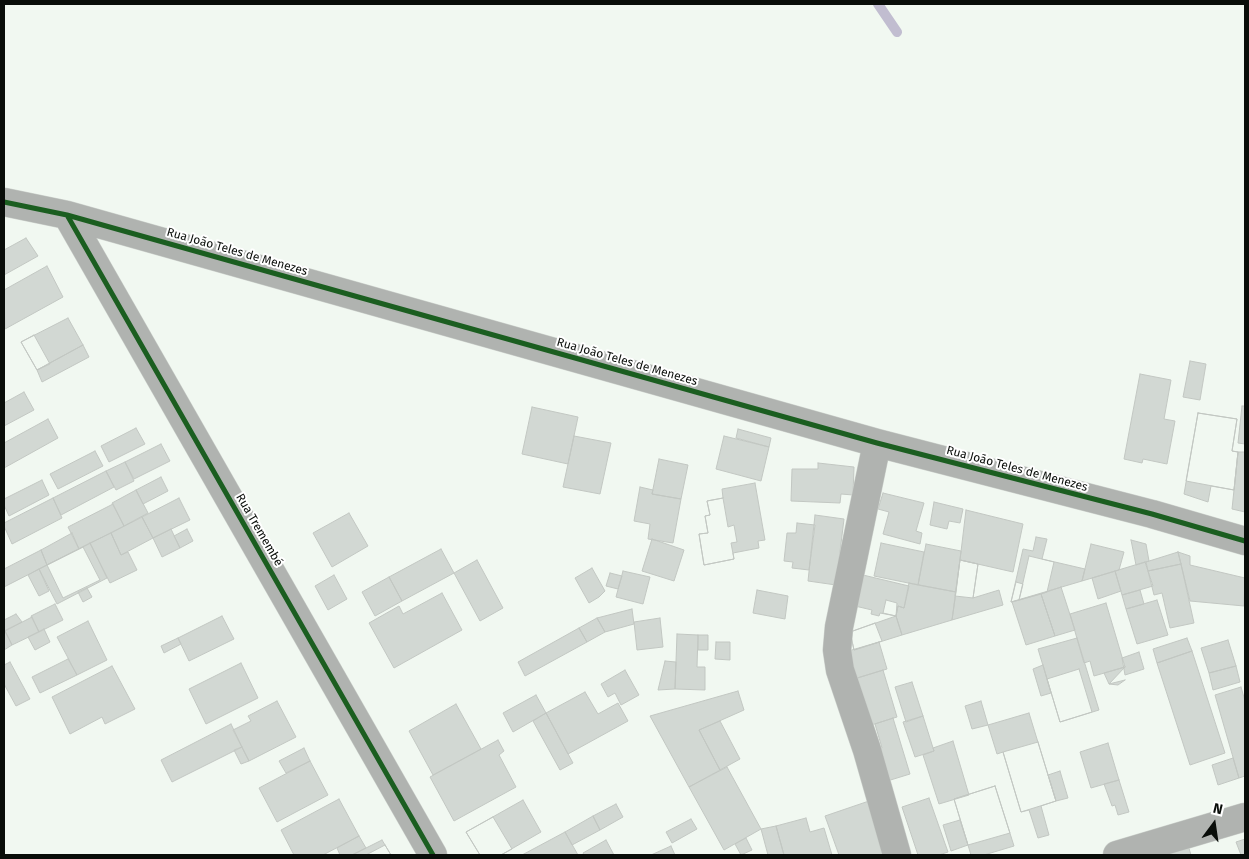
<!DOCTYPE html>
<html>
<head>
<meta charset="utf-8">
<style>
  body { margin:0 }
  #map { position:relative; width:1249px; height:859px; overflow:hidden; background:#f1f8f1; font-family:"Fira Sans",sans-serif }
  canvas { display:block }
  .frame { position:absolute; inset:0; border:5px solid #090d09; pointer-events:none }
  .north { position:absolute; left:1189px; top:799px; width:50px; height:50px; -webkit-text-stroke:4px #fff; paint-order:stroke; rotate:14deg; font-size:14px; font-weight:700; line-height:20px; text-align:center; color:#090d09 }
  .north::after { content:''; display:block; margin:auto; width:18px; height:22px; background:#090d09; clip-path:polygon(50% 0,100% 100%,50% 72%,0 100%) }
</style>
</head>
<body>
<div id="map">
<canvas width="1249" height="859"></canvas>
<div class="frame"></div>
<div class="north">N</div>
</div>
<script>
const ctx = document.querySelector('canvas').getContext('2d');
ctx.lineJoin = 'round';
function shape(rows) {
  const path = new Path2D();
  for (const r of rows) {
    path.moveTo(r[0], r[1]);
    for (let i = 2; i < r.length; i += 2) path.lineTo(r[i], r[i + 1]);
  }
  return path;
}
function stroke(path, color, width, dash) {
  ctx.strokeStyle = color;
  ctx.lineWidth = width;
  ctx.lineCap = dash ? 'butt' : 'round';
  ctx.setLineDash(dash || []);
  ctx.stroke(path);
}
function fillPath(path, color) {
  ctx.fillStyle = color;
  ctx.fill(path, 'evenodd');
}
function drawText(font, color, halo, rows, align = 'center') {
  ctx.font = font + ' "Fira Sans",sans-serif';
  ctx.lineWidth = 4;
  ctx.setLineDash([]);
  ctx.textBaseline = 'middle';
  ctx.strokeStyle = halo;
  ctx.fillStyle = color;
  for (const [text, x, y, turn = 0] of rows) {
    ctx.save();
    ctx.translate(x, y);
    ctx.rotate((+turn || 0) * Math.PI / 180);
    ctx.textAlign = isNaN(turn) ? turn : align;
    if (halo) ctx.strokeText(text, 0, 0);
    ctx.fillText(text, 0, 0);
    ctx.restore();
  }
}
const stream = shape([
  [878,4,897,32]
]);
const building = shape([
  [26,238,38,256,4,275,4,250,26,238],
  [47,266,63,297,5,329,4,290,47,266],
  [68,318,83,345,37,370,21,342,68,318],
  [34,335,50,364,37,370,21,342,34,335],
  [83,345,89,357,42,382,37,370,83,345],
  [1190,361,1206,364,1200,400,1183,397,1190,361],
  [1140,374,1171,380,1164,419,1175,421,1167,464,1143,459,1142,463,1124,459,1140,374],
  [24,392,34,410,4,426,4,403,24,392],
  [1242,406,1245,406,1245,444,1238,443,1242,406],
  [532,407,578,417,568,464,522,454,532,407],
  [1198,413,1237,419,1232,451,1238,452,1234,490,1211,486,1208,502,1184,494,1198,413],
  [1198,413,1237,419,1232,451,1238,452,1234,490,1186,481,1198,413],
  [48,419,58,438,4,468,4,443,48,419],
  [136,428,145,444,109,462,101,446,136,428],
  [738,429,771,438,769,447,736,438,738,429],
  [574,436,611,443,600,494,563,487,574,436],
  [724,436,769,447,761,481,716,469,724,436],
  [161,444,170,461,134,479,125,462,161,444],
  [95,451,103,466,58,489,50,474,95,451],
  [1238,452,1245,452,1245,512,1232,509,1238,452],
  [659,459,688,465,681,499,652,494,659,459],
  [125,462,134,481,116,490,106,471,125,462],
  [818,463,854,467,853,495,841,494,840,503,791,501,792,469,818,469,818,463],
  [106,471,114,487,61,515,53,498,106,471],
  [161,477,168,491,143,504,136,490,161,477],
  [42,480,49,495,9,516,4,505,4,499,42,480],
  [755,483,765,540,758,541,759,548,733,553,734,559,704,565,699,534,708,533,705,516,710,515,707,501,723,498,722,489,755,483],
  [640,487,653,490,652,494,681,499,673,543,648,539,650,524,634,521,640,487],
  [136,490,148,513,124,526,112,503,136,490],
  [883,493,924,503,916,531,922,533,920,544,883,534,889,512,878,509,883,493],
  [53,498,62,518,12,544,4,526,4,523,53,498],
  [179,498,190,520,153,538,142,517,179,498],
  [723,498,728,527,734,525,737,542,731,543,734,559,704,565,699,534,708,533,705,516,710,515,707,501,723,498],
  [934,502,963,509,960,523,949,521,947,529,930,525,934,502],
  [113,504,124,526,79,549,68,527,113,504],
  [966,510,1023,524,1013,572,960,560,966,510],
  [349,513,368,546,332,567,313,533,349,513],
  [815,515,844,519,836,585,808,581,815,515],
  [142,517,153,538,121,555,111,533,142,517],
  [797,523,815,525,809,570,792,568,793,562,784,561,787,533,796,533,797,523],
  [171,529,180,548,162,557,153,538,171,529],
  [187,529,193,541,180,548,174,536,187,529],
  [72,533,79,549,47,565,41,550,72,533],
  [111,533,121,555,128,552,137,570,110,583,90,543,111,533],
  [1036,537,1047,539,1042,559,1085,569,1082,581,1011,602,1023,549,1033,551,1036,537],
  [652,539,684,550,674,581,642,571,652,539],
  [1131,540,1146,544,1149,561,1136,565,1131,540],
  [90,543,107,578,57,604,39,569,90,543],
  [881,543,924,552,918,585,874,576,881,543],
  [926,544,961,551,956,592,918,585,926,544],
  [1091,544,1124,552,1119,570,1082,581,1091,544],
  [83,547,100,580,63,598,47,565,83,547],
  [441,549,454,573,402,601,389,577,441,549],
  [41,550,47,565,4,587,4,569,41,550],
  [1178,552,1190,556,1190,565,1245,578,1244,606,1190,601,1178,552],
  [1178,552,1181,564,1148,571,1146,562,1178,552],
  [1029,556,1054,562,1047,592,1019,600,1029,556],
  [477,560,503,608,480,621,454,573,477,560],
  [960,560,978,564,973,598,999,590,1003,605,952,620,960,560],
  [960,560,978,564,973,598,955,596,960,560],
  [1145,562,1153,586,1122,595,1115,571,1145,562],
  [1181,564,1194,623,1170,628,1162,593,1154,595,1148,571,1181,564],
  [592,568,605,591,599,597,589,603,575,578,592,568],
  [39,569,49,591,39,596,28,575,39,569],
  [623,571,650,577,643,604,616,597,623,571],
  [1115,571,1121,591,1098,599,1092,578,1115,571],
  [610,573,622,576,618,589,606,586,610,573],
  [334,575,347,599,328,610,315,586,334,575],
  [863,575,909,586,904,608,898,606,896,616,880,613,879,616,871,614,872,610,855,606,863,575],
  [389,577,402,601,375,616,362,592,389,577],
  [1016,582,1023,584,1019,600,1011,602,1016,582],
  [909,583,956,592,952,620,902,635,896,616,898,606,904,608,909,583],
  [1061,587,1075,630,1055,636,1041,594,1061,587],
  [87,588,92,597,83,602,78,592,87,588],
  [757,590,788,596,785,619,753,613,757,590],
  [1140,590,1144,604,1126,609,1122,595,1140,590],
  [442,593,462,630,394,668,369,623,399,606,403,614,442,593],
  [1041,594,1055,636,1026,645,1012,602,1041,594],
  [886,600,897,603,896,616,883,613,886,600],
  [1157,600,1168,635,1137,644,1126,609,1157,600],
  [1106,603,1125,667,1094,676,1090,661,1084,663,1070,614,1106,603],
  [55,604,63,620,39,632,31,616,55,604],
  [632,609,634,624,605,632,597,618,632,609],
  [16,614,22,622,4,631,4,620,16,614],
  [222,616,234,639,189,661,178,638,222,616],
  [896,616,902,635,854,650,850,632,896,616],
  [32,617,39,632,12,645,5,631,32,617],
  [597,618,605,632,587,642,579,628,597,618],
  [660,618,663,647,637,650,634,622,660,618],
  [88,621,107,660,77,675,57,637,88,621],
  [875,623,882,641,854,650,850,632,875,623],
  [579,628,587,642,525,676,518,662,579,628],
  [44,629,50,642,35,650,28,637,44,629],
  [4,631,5,631,12,645,4,650,4,631],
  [677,634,698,635,697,667,705,667,705,690,675,689,677,634],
  [698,635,708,635,708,650,698,650,698,635],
  [178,638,181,644,164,653,161,646,178,638],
  [1077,638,1099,710,1060,722,1038,649,1077,638],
  [1187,638,1192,651,1157,663,1153,649,1187,638],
  [1228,640,1236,666,1209,673,1201,648,1228,640],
  [716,642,730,642,730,660,715,659,716,642],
  [879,642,887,669,854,679,845,652,879,642],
  [1192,651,1225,753,1190,765,1157,663,1192,651],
  [1139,652,1144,669,1125,675,1122,658,1139,652],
  [68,659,77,675,40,693,32,677,68,659],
  [665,661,676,662,675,689,658,690,665,661],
  [10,662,30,699,16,706,4,684,4,665,10,662],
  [241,663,258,698,206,724,189,689,241,663],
  [1043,665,1051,693,1041,696,1033,669,1043,665],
  [112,666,135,709,105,724,102,717,70,734,52,697,112,666],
  [1236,666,1240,682,1213,690,1209,673,1236,666],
  [1125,667,1109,684,1104,673,1125,667],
  [1079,669,1092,712,1060,722,1047,679,1079,669],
  [625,670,639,695,621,705,615,693,608,697,601,684,625,670],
  [883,670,897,717,868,726,854,679,883,670],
  [1125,680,1118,685,1109,684,1125,680],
  [912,682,923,716,906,722,895,687,912,682],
  [1241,687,1245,701,1245,776,1239,778,1215,695,1241,687],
  [738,691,744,710,699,730,720,770,689,787,650,716,738,691],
  [585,692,598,714,618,703,628,721,568,754,546,713,585,692],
  [536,695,546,713,513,732,503,713,536,695],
  [277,701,296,737,249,761,233,730,251,721,248,716,277,701],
  [981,701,988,725,972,729,965,706,981,701],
  [456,704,481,749,433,775,409,731,456,704],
  [546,713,573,763,560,770,533,721,546,713],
  [1029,713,1056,801,1041,806,1049,835,1038,838,1029,810,1021,812,1003,752,997,754,988,725,1029,713],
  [923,716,934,751,915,757,903,722,923,716],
  [893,718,910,774,884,782,875,751,882,748,875,724,893,718],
  [720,721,740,759,720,770,699,730,720,721],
  [231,724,242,747,172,782,161,760,231,724],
  [498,740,504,751,499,755,516,787,454,821,430,777,498,740],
  [953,741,969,795,939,804,923,755,934,751,933,748,953,741],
  [1038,742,1056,801,1021,812,1003,752,1038,742],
  [1108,743,1119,780,1091,788,1080,752,1108,743],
  [242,747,249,761,241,764,234,750,242,747],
  [304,748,310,761,286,773,279,761,304,748],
  [1233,758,1239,778,1218,785,1212,765,1233,758],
  [310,761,328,795,277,822,259,788,310,761],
  [727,767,761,829,724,850,689,787,727,767],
  [1060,771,1068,798,1056,801,1048,775,1060,771],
  [1119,780,1129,812,1118,815,1115,805,1112,806,1104,784,1119,780],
  [995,786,1014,846,984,855,971,855,954,799,995,786],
  [995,786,1010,833,968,845,954,799,995,786],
  [929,798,948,852,939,855,918,855,902,807,929,798],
  [339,799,359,836,323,855,294,855,281,830,339,799],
  [523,800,541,832,501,855,480,855,466,832,523,800],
  [869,801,888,855,839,855,825,816,869,801],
  [616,804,623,817,600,830,593,816,616,804],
  [593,816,600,830,572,845,565,832,593,816],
  [493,817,512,849,501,855,480,855,466,832,493,817],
  [806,818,810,832,824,828,832,855,784,855,776,826,806,818],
  [691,819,697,829,672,843,666,832,691,819],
  [960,820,968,845,951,851,943,825,960,820],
  [776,826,784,855,768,855,761,829,776,826],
  [565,832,578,855,522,855,565,832],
  [359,836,366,848,352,855,340,855,337,848,359,836],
  [746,838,752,850,741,855,735,844,746,838],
  [1245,839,1245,855,1241,855,1236,842,1245,839],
  [382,840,391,855,352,855,382,840],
  [606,840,614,855,584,855,583,853,606,840],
  [385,845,391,855,366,855,385,845],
  [1188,845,1191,855,1152,855,1188,845],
  [671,846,675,855,651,855,671,846]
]);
const minor = shape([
  [4,202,67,215,877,443,1152,514,1245,541],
  [67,215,433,855],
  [877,443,839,627,837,650,840,670,867,750,897,855],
  [1117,855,1245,817]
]);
const cycleway = shape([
  [4,202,67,215,877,443,1152,514,1245,541],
  [67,215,433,855]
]);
const streetNames = [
  ["Rua João Teles de Menezes",237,252,16],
  ["Rua João Teles de Menezes",627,362,16],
  ["Rua João Teles de Menezes",1017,469,15],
  ["Rua Tremembé",259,530,60]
];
stroke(stream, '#c1bdd0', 10);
fillPath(building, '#d2d8d3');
stroke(building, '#c2c7c2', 1);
stroke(minor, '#cdd2cd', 29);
stroke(minor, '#b0b3b0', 28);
stroke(cycleway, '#1b5e20', 5);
drawText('12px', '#090d09', '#fff', streetNames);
</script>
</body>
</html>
